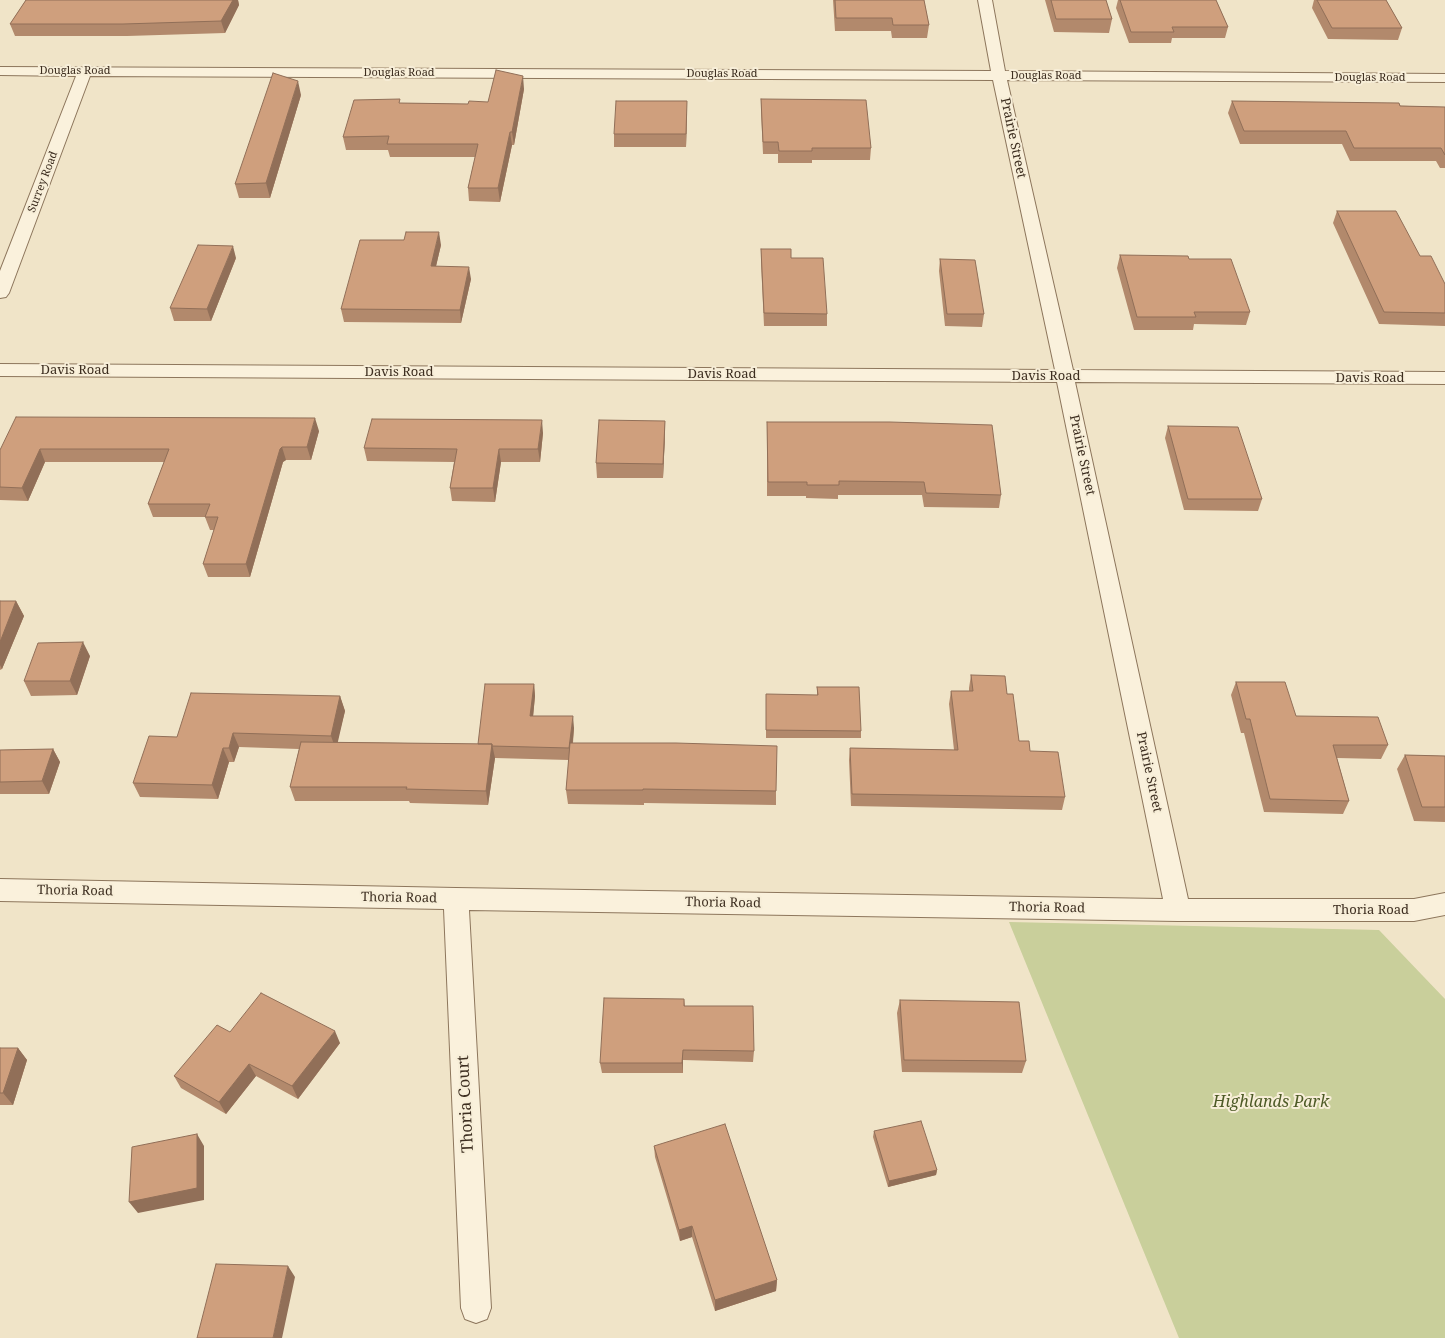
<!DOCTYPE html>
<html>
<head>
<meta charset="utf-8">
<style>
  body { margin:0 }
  canvas { display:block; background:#f0e4c8 }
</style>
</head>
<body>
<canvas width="1445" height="1338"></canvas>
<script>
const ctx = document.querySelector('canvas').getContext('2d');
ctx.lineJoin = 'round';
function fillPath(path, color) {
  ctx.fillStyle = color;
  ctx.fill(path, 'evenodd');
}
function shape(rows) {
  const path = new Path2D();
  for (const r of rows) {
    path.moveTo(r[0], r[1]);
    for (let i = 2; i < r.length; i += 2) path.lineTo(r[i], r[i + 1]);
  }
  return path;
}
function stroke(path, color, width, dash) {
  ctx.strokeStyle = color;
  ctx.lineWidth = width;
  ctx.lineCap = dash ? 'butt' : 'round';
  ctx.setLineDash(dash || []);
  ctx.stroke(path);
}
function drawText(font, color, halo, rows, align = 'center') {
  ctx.font = font + ' "Noto Serif",serif';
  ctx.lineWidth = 4;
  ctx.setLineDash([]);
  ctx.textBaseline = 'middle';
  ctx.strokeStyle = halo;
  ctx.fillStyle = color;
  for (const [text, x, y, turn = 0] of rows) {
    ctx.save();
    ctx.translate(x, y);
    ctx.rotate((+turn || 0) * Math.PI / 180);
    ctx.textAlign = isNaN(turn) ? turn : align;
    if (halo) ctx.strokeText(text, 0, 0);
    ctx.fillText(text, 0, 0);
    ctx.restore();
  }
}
const green = shape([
  [1009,922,1379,930,1445,999,1445,1338,1179,1338]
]);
const street = shape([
  [978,0,992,0,1005,71,1445,74,1445,82,1007,80,1073,370,1445,372,1445,384,1075,382,1188,899,1414,899,1445,893,1445,915,1414,921,1178,921,469,910,491,1308,487,1319,476,1323,465,1319,461,1308,444,909,0,901,0,879,456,888,1163,899,1057,382,0,376,0,364,1055,370,993,80,90,76,9,293,6,297,0,298,0,271,76,76,0,75,0,67,991,71,978,0]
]);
const wall = shape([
  [26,0,238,0,239,5,225,33,127,36,15,36,10,24],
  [833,0,924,0,929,25,927,38,892,38,891,31,835,31],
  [1045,0,1106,0,1112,19,1109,33,1054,32],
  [1118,0,1216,0,1228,27,1225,38,1172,38,1171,43,1129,43,1116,8],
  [1314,0,1386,0,1402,28,1398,40,1328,39,1312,8],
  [524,89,514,145,512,145,500,202,469,201,468,188,475,157,390,157,388,150,346,150,343,137,400,103,468,104,488,102],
  [301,95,270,198,239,198,235,184],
  [761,99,871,148,870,160,812,160,812,163,778,163,778,154,763,154,761,111],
  [1232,101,1445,107,1445,168,1440,168,1436,161,1350,161,1342,144,1240,144,1228,113],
  [687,114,686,147,614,147,614,134],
  [1337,211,1420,256,1445,284,1445,326,1379,324,1333,223],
  [441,245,436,266,471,279,461,323,344,322,341,309],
  [761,249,791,258,827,314,827,326,764,326,761,262],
  [1120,255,1189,259,1250,312,1246,325,1194,324,1193,330,1134,330,1117,268],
  [236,258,211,321,174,321,170,308],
  [940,259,984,314,982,327,945,326,939,271],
  [665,421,665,435,663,478,597,478,596,463],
  [767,422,1001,495,999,508,924,507,922,495,838,495,838,499,806,498,806,496,767,496],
  [1168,426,1262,499,1258,511,1184,510,1165,438],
  [319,431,311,460,286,460,283,462,250,577,208,577,203,564,214,530,210,530,205,517,153,517,148,504,164,462,45,462,28,501,0,500,0,450],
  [543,433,540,462,501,462,495,502,452,501,450,488,454,462,367,461,364,448],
  [0,601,16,601,24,616,2,669,0,670],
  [90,656,77,695,31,696,24,681],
  [971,675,1007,694,1019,741,1030,751,1065,797,1062,810,851,806,849,760,850,748,954,750,949,704,951,691,969,691,969,688],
  [1236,682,1296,716,1388,745,1381,759,1337,758,1349,801,1343,814,1264,812,1244,733,1241,733,1231,695],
  [534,684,535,696,533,716,574,728,573,743,776,791,776,805,644,803,644,805,568,804,566,790,569,760,495,758,488,805,410,803,409,801,295,801,290,787,299,749,239,747,234,762,229,762,218,799,140,797,133,783,177,737,340,696,345,711,337,742,478,744],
  [817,687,861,731,861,738,766,738,766,701,817,695],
  [53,749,60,762,49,794,0,794,0,750],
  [1405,755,1445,756,1445,822,1414,821,1397,769],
  [684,999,685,1006,754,1051,753,1062,683,1060,683,1073,602,1073,600,1063],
  [900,1000,1026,1061,1022,1073,902,1072,897,1013],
  [230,1032,340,1043,298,1099,256,1076,226,1114,181,1088,174,1076],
  [0,1048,18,1048,27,1060,13,1105,0,1105],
  [874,1131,937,1170,936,1175,888,1187,873,1137],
  [654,1146,777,1280,776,1291,715,1311,692,1237,680,1241,655,1157]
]);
const shadedWall = shape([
  [232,0,238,0,239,5,225,33,221,21],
  [523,76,524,89,514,145,512,132],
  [298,81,301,95,270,198,266,183],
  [687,101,687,114,686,147,686,134],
  [510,132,512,145,500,202,498,188],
  [439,232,441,245,433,279,431,266],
  [233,246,236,258,211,321,207,309],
  [469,267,471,279,461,323,460,310],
  [315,418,319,431,311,460,307,447],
  [542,420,543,433,540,462,538,449],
  [665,421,665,435,663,478,663,464],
  [282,447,286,460,283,462,250,577,246,564,280,449],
  [40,449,45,462,28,501,22,488],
  [499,449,501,462,495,502,493,488],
  [16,601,24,616,2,669,0,665,0,642],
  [83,642,90,656,77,695,70,681],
  [534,684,535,696,532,728,530,716],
  [340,696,345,711,336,750,331,736],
  [573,716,574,728,571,760,569,748],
  [233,733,239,747,234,762,229,748],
  [492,744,495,758,488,805,486,791],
  [223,748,229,762,218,799,212,785],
  [53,749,60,762,49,794,42,781],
  [335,1031,340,1043,298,1099,292,1086],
  [18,1048,27,1060,13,1105,3,1093],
  [683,1050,683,1073,682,1063],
  [249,1064,256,1076,226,1114,219,1102],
  [197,1134,204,1146,204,1200,138,1213,129,1202],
  [937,1170,936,1175,888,1187,889,1181],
  [692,1226,692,1237,680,1241,679,1230],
  [288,1266,295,1277,282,1338,273,1338],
  [777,1280,776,1291,715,1311,715,1300]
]);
const building = shape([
  [26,0,233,0,221,21,123,24,10,24,26,0],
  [835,0,924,0,929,25,893,25,892,18,836,18,835,0],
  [1051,0,1106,0,1112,19,1056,19,1051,0],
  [1120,0,1216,0,1228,27,1172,27,1174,32,1131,32,1120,0],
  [1317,0,1386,0,1402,28,1332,28,1317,0],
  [496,70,523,76,512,132,510,132,498,188,468,188,478,144,387,144,389,136,343,137,354,100,400,99,399,103,468,104,469,101,488,102,496,70],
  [273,73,298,81,266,183,235,184,273,73],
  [761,99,866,100,871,148,812,148,812,151,779,151,778,142,763,142,761,99],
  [616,101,687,101,686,134,614,134,616,101],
  [1232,101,1399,103,1400,106,1445,107,1445,155,1441,148,1354,148,1346,131,1244,131,1232,101],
  [1337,211,1396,211,1420,256,1431,256,1445,284,1445,313,1384,312,1337,211],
  [406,232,439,232,431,266,469,267,460,310,341,309,360,240,404,240,406,232],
  [198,245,233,246,207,309,170,308,198,245],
  [761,249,791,249,791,258,823,258,827,314,764,313,761,249],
  [1120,255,1188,256,1189,259,1231,259,1250,312,1194,312,1196,317,1137,317,1120,255],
  [940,259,975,260,984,314,947,314,940,259],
  [16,417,315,418,307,447,282,447,280,449,246,564,203,564,218,517,205,517,210,504,148,504,169,449,40,449,22,488,0,487,0,450,16,417],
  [372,419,542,420,538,449,499,449,493,488,450,488,457,449,364,448,372,419],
  [599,420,665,421,663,464,596,463,599,420],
  [767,422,890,422,992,425,1001,495,926,493,924,482,839,481,839,485,807,485,807,482,768,482,767,422],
  [1168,426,1238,427,1262,499,1188,499,1168,426],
  [0,601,16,601,0,642,0,601],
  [83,642,70,681,24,681,38,643,83,642],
  [971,675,1005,676,1007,694,1013,694,1019,741,1029,741,1030,751,1058,752,1065,797,852,794,850,748,958,750,951,691,973,691,971,675],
  [1236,682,1285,682,1296,716,1378,717,1388,745,1333,745,1349,801,1270,799,1250,719,1246,719,1236,682],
  [485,684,534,684,530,716,573,716,569,748,492,746,492,744,478,744,485,684],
  [817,687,859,687,861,731,766,730,766,694,818,695,817,687],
  [191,693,340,696,331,736,233,733,229,748,223,748,212,785,133,783,149,736,177,737,191,693],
  [301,742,492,744,486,791,406,789,407,787,290,787,301,742],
  [570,743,676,743,777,746,776,791,643,789,643,790,566,790,570,743],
  [53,749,42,781,0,782,0,750,53,749],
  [1405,755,1445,756,1445,807,1422,807,1405,755],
  [261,993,335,1031,292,1086,249,1064,219,1102,174,1076,217,1025,230,1032,261,993],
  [604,998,684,999,684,1006,753,1006,754,1051,683,1050,682,1063,600,1063,604,998],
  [900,1000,1019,1002,1026,1061,904,1060,900,1000],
  [0,1048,18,1048,3,1093,0,1093,0,1048],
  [921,1121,937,1170,889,1181,874,1131,921,1121],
  [725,1124,777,1280,715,1300,692,1226,679,1230,654,1146,725,1124],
  [197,1134,197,1188,129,1202,132,1147,197,1134],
  [216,1264,288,1266,273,1338,197,1338,216,1264]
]);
const farStreetnames = [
  ["Douglas Road",75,71],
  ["Douglas Road",399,73],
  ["Douglas Road",722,74],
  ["Douglas Road",1046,76],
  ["Douglas Road",1370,78],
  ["Surrey Road",43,182,-69]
];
const streetNames = [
  ["Prairie Street",1013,138,78],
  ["Davis Road",75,370],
  ["Davis Road",399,372],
  ["Davis Road",722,374],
  ["Davis Road",1046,376],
  ["Davis Road",1370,378],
  ["Prairie Street",1082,455,78],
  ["Prairie Street",1149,772,78],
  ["Thoria Road",75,891,1],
  ["Thoria Road",399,898,1],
  ["Thoria Road",723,903,1],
  ["Thoria Road",1047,908,1],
  ["Thoria Road",1371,910]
];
const nearParknames = [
  ["Highlands Park",1271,1102]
];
const nearStreetnames = [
  ["Thoria Court",466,1104,-93]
];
fillPath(green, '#c9cf9b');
stroke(street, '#8d765c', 2);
fillPath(street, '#faf1dc');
fillPath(wall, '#b2896c');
fillPath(shadedWall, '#916f58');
fillPath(building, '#cf9f7d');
stroke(building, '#916f58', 1);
drawText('11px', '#3d2e20', '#f7eed8', farStreetnames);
drawText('13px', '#3d2e20', '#f7eed8', streetNames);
drawText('italic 16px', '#4d5a26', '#f7eed8', nearParknames);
drawText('16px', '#3d2e20', '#f7eed8', nearStreetnames);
</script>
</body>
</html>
